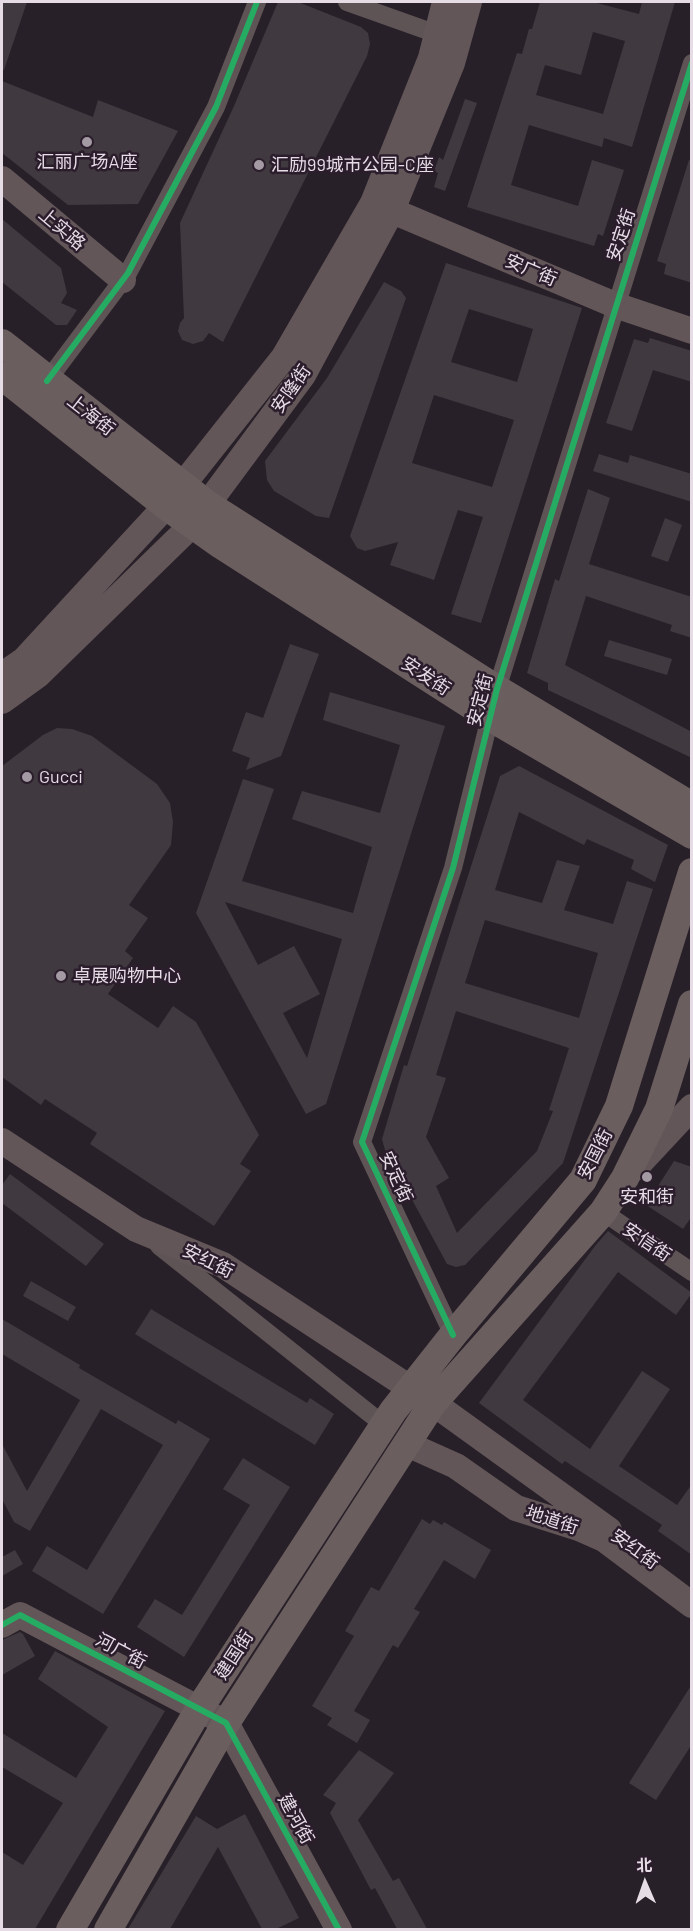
<!DOCTYPE html>
<html>
<head>
<meta charset="utf-8">
<style>
  body { margin:0 }
  #map { position:relative; width:693px; height:1931px; overflow:hidden; background:#282028; font-family:Barlow,"Noto Sans SC",sans-serif }
  canvas { display:block }
  .frame { position:absolute; inset:0; border:3px solid #e6dce6; pointer-events:none }
  .north { position:absolute; left:615px; top:1853px; width:60px; height:60px; -webkit-text-stroke:4px #2b1d2c; paint-order:stroke; rotate:358deg; font-size:16px; font-weight:700; line-height:24px; text-align:center; color:#e6dce6 }
  .north::after { content:''; display:block; margin:auto; width:21px; height:27px; background:#e6dce6; clip-path:polygon(50% 0,100% 100%,50% 72%,0 100%) }
</style>
</head>
<body>
<div id="map">
<canvas width="693" height="1931"></canvas>
<div class="frame"></div>
<div class="north">北</div>
</div>
<script>
const ctx = document.querySelector('canvas').getContext('2d');
ctx.lineJoin = 'round';
function fillPath(path, color) {
  ctx.fillStyle = color;
  ctx.fill(path, 'evenodd');
}
function shape(rows) {
  const path = new Path2D();
  for (const r of rows) {
    path.moveTo(r[0], r[1]);
    for (let i = 2; i < r.length; i += 2) path.lineTo(r[i], r[i + 1]);
  }
  return path;
}
function stroke(path, color, width, dash) {
  ctx.strokeStyle = color;
  ctx.lineWidth = width;
  ctx.lineCap = dash ? 'butt' : 'round';
  ctx.setLineDash(dash || []);
  ctx.stroke(path);
}
function drawText(font, color, halo, rows, align = 'center') {
  ctx.font = font + ' Barlow,"Noto Sans SC",sans-serif';
  ctx.lineWidth = 5;
  ctx.setLineDash([]);
  ctx.textBaseline = 'middle';
  ctx.strokeStyle = halo;
  ctx.fillStyle = color;
  for (const [text, x, y, turn = 0] of rows) {
    ctx.save();
    ctx.translate(x, y);
    ctx.rotate((+turn || 0) * Math.PI / 180);
    ctx.textAlign = isNaN(turn) ? turn : align;
    if (halo) ctx.strokeText(text, 0, 0);
    ctx.fillText(text, 0, 0);
    ctx.restore();
  }
}
const building = shape([
  [2,2,27,2,4,70,2,69],
  [278,2,298,2,361,27,368,33,370,44,367,56,223,342,209,333,203,341,193,344,182,340,178,331,180,323,184,318,180,223,234,106],
  [540,2,593,2,639,14,642,2,675,2,632,147,604,138,602,147,529,125,511,185,578,206,592,160,624,170,603,236,598,234,594,246,467,207,517,53,522,54,529,29,532,29],
  [593,32,625,41,603,114,536,95,545,65,581,75],
  [2,81,93,117,98,100,178,131,138,204,68,205,2,153],
  [465,99,477,103,445,191,434,187,438,173,434,171,439,157,443,160],
  [689,160,692,161,692,283,664,274,666,264,657,261],
  [2,219,61,268,67,293,61,303,77,310,67,325,56,325,2,282],
  [446,263,582,308,481,623,451,614,483,517,458,510,434,580,390,565,398,542,365,551,357,548,350,536],
  [469,309,533,329,517,382,451,362],
  [434,395,514,420,492,487,412,463],
  [384,282,401,291,406,298,329,518,316,516,274,491,267,480,265,461,327,378],
  [650,338,692,351,692,382,653,370,632,431,606,423,634,339,648,343],
  [599,454,628,463,630,455,692,474,692,502,593,471],
  [588,489,610,498,589,564,692,597,692,638,670,631,672,625,586,596,565,665,692,732,692,758,548,690,548,683,527,673,555,579,559,581],
  [665,518,682,525,668,562,651,556],
  [609,640,672,659,667,675,604,656],
  [290,644,319,654,281,756,246,770,250,758,232,751,246,712,263,718],
  [330,692,445,726,326,1104,306,1114,196,913,243,779,274,789,242,881,353,913,372,847,292,819,302,791,380,813,400,745,323,720],
  [225,902,342,939,307,1058,283,1013,320,994,294,946,258,965],
  [57,728,72,729,92,736,157,784,170,803,173,822,171,845,129,905,148,918,125,951,133,958,108,994,158,1028,173,1006,196,1022,259,1135,240,1164,251,1171,214,1226,90,1144,97,1133,45,1099,41,1105,2,1077,2,766,43,735],
  [519,766,668,845,655,882,631,869,634,860,587,839,584,845,519,812,495,890,542,903,557,860,580,866,564,910,613,924,627,881,653,889,563,1163,465,1265,456,1267,447,1264,385,1150,382,1139,404,1065,407,1066,500,776],
  [485,920,598,953,579,1018,465,983],
  [456,1011,569,1048,549,1110,553,1111,537,1151,457,1233,436,1186,449,1178,426,1137,446,1078,436,1075],
  [674,1161,692,1167,692,1216,683,1229,646,1205],
  [10,1174,104,1244,86,1266,2,1203,2,1185],
  [608,1231,692,1293,676,1315,618,1272,523,1400,590,1449,642,1371,670,1389,619,1466,677,1505,692,1484,692,1555,658,1531,662,1525,565,1461,562,1464,479,1403,595,1246],
  [31,1281,76,1307,68,1321,23,1296],
  [151,1309,307,1403,310,1398,334,1414,315,1445,135,1334],
  [2,1319,80,1365,79,1368,176,1424,178,1420,210,1439,103,1614,32,1571,47,1546,87,1570,163,1445,101,1409,30,1531,14,1522,2,1499,2,1444,27,1491,80,1400,2,1354],
  [243,1458,290,1487,184,1657,137,1627,155,1599,182,1615,250,1505,223,1489],
  [422,1519,430,1524,433,1520,442,1525,444,1522,491,1550,475,1579,444,1560,414,1609,420,1612,398,1648,393,1645,354,1711,370,1720,357,1743,327,1725,332,1718,312,1706,354,1636,345,1631,371,1587,379,1591],
  [15,1550,23,1564,2,1576,2,1557],
  [20,1632,23,1634,35,1656,2,1675,2,1640],
  [55,1651,165,1711,35,1929,2,1929,2,1852,23,1865,63,1803,2,1767,2,1733,76,1778,108,1727,38,1679],
  [692,1684,692,1744,656,1800,629,1783],
  [359,1750,394,1773,358,1820,393,1881,399,1878,427,1929,397,1929,375,1888,371,1890,330,1813,336,1803,323,1795],
  [245,1814,299,1918,276,1929,262,1929,218,1847,170,1929,128,1929,196,1816,217,1829]
]);
const street = shape([
  [347,2,437,34],
  [47,381,128,273,216,107,257,2],
  [603,1212,692,1272],
  [159,1246,384,1425],
  [453,1335,362,1142,453,868,497,689,692,63]
]);
const secondary = shape([
  [2,179,123,280],
  [376,204,615,305,692,331],
  [2,675,24,660,166,506,284,357,373,203,431,58,445,2],
  [2,701,38,675,192,525,303,375,392,210,452,63,469,2],
  [2,1141,136,1229,223,1265,410,1388],
  [635,1168,692,1107],
  [433,1403,609,1530],
  [407,1444,456,1466,516,1508,579,1528,604,1539,692,1605],
  [2,1625,20,1615,226,1723,339,1930]
]);
const primary = shape([
  [2,343,207,504,497,689,692,806],
  [2,376,166,506,221,545,491,718,692,835],
  [70,1930,199,1709,393,1411,453,1335,583,1180,619,1106,692,872],
  [108,1930,226,1723,433,1403,603,1212,625,1178,659,1109,692,1004]
]);
const cycleway = shape([
  [47,381,128,273,216,107,257,2],
  [453,1335,362,1142,453,868,497,689,692,63],
  [2,1625,20,1615,226,1723,339,1930]
]);
const markers = [
  [87,142,6,"#a49aa4"],
  [259,165,6,"#a49aa4"],
  [27,777,6,"#a49aa4"],
  [61,976,6,"#a49aa4"],
  [647,1177,6,"#a49aa4"]
];
const poiNames = [
  ["汇丽广场A座",87,162,"center"],
  ["汇励99城市公园-C座",271,165],
  ["Gucci",39,777],
  ["卓展购物中心",73,976],
  ["安和街",647,1197,"center"]
];
const streetNames = [
  ["上实路",62,229,40],
  ["安定街",621,235,-72],
  ["安广街",531,270,23],
  ["安隆街",291,389,-55],
  ["上海街",91,415,38],
  ["安发街",426,676,33],
  ["安定街",480,700,-76],
  ["安国街",595,1154,-63],
  ["安定街",396,1177,65],
  ["安信街",647,1242,34],
  ["安红街",208,1261,26],
  ["地道街",552,1520,18],
  ["安红街",635,1549,36],
  ["河广街",121,1651,28],
  ["建国街",234,1655,-57],
  ["建河街",296,1819,61]
];
fillPath(building, '#403940');
stroke(street, '#5e5456', 18);
stroke(secondary, '#635658', 26);
stroke(primary, '#6b5e5f', 28);
stroke(cycleway, '#26ab63', 6);
for (const [x, y, r, color] of markers) {
  const dot = new Path2D();
  dot.arc(x, y, r, 0, 2 * Math.PI);
  ctx.fillStyle = color;
  ctx.fill(dot);
  stroke(dot, '#2b1d2c', 2);
}
drawText('18px', '#e6dce6', '#2b1d2c', poiNames, 'left');
drawText('18px', '#e6dce6', '#2b1d2c', streetNames);
</script>
</body>
</html>
